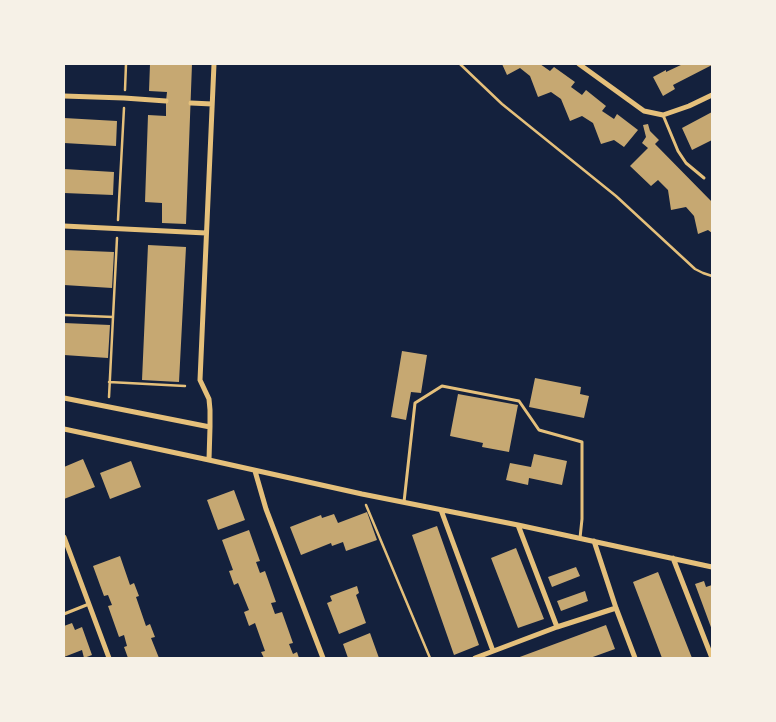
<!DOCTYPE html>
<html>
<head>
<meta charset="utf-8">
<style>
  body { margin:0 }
  #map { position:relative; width:776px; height:722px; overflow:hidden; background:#14213d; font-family:Mulish,sans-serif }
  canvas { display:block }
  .frame { position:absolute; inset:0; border:65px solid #f6f1e7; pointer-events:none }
</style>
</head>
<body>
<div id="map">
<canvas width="776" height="722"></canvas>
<div class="frame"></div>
</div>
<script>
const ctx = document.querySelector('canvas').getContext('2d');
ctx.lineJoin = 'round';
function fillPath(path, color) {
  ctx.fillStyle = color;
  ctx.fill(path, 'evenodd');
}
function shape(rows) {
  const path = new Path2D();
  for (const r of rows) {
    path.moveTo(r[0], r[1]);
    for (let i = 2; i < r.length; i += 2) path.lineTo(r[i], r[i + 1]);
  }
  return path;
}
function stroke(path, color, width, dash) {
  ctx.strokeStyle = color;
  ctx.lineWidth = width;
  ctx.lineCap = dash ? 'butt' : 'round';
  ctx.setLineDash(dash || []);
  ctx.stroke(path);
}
const building = shape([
  [150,64,192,64,186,224,162,223,162,203,145,202,148,115,166,116,166,101,167,92,149,91],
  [502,64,540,64,550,71,554,67,575,82,571,87,582,95,586,90,606,106,602,111,614,119,617,114,638,130,624,147,614,140,601,144,593,123,582,116,570,121,561,99,551,92,538,97,530,76,520,68,507,75],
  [683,64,712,64,712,65,673,85,675,89,663,96,653,77,666,70,666,72],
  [712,112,712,140,692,150,682,128],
  [64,118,117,121,116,146,64,143],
  [648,124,650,131,659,140,655,144,712,202,712,233,708,230,698,234,694,216,686,207,671,210,668,190,658,180,651,186,630,166,648,148,642,143,646,137,643,125],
  [64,169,114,172,113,195,64,193],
  [148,245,186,247,179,382,142,380],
  [64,250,114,252,112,288,64,285],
  [64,323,110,325,108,358,64,355],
  [402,351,427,355,421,393,411,392,406,420,391,417],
  [535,378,581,387,580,394,589,396,584,418,529,407],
  [458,394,518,405,509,452,482,447,483,443,450,436],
  [534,454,567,461,562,485,529,478,528,485,506,480,510,463,531,467],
  [83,459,95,487,64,499,64,467],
  [131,461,141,487,110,499,100,473],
  [234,490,245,520,218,530,207,500],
  [367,512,377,540,346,551,343,542,332,546,331,543,301,555,290,527,321,515,322,518,334,514,338,523],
  [437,526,479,645,454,655,412,535],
  [249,530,260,561,256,562,260,573,265,571,276,602,271,603,275,614,282,612,293,643,289,644,293,654,297,652,299,658,264,658,261,652,265,651,255,623,249,626,244,612,249,610,238,583,234,585,229,571,233,570,222,540],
  [516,548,544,619,518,628,491,558],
  [120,556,130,585,134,583,139,596,136,597,146,626,150,624,155,637,151,638,159,658,128,658,124,647,127,646,124,635,119,637,108,606,112,605,108,595,104,596,93,566],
  [576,567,580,576,552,587,548,577],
  [658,572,692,658,662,658,633,582],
  [704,581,706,587,712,585,712,630,695,584],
  [357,586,359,593,356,595,366,623,339,634,327,603,332,601,330,596],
  [585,591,588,601,561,611,557,601],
  [72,623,75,630,82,627,92,655,84,658,82,650,64,657,64,626],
  [606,625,615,649,590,658,517,658],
  [370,633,379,658,348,658,343,644]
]);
const path = shape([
  [460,64,502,104,616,196,695,269,703,273,712,276],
  [125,90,126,64],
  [118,220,124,108],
  [64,315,113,317],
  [109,382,185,386],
  [109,397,117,238],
  [366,505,430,658]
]);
const service = shape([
  [663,115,678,151,686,163,704,178],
  [404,502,415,403,442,386,519,401,539,430,582,442,582,519,580,538],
  [64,614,89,604]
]);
const minor = shape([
  [579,64,644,111,663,115,689,106,712,95],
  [64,96,124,98,166,101],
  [191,103,212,104],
  [64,226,206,233],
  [64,398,210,427,209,460],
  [210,427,210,410,209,399,200,380,214,64],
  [64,429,209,460,362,494,518,525,712,567],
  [255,471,266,509,323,658],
  [441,510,493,651],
  [518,525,557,627],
  [64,537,109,658],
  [594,541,616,608,635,658],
  [673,558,712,658],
  [475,658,557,627,616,608]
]);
fillPath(building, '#c6a872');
stroke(path, '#e5c07b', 2.5);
stroke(service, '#e5c07b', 3);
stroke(minor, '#e5c07b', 5);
</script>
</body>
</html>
